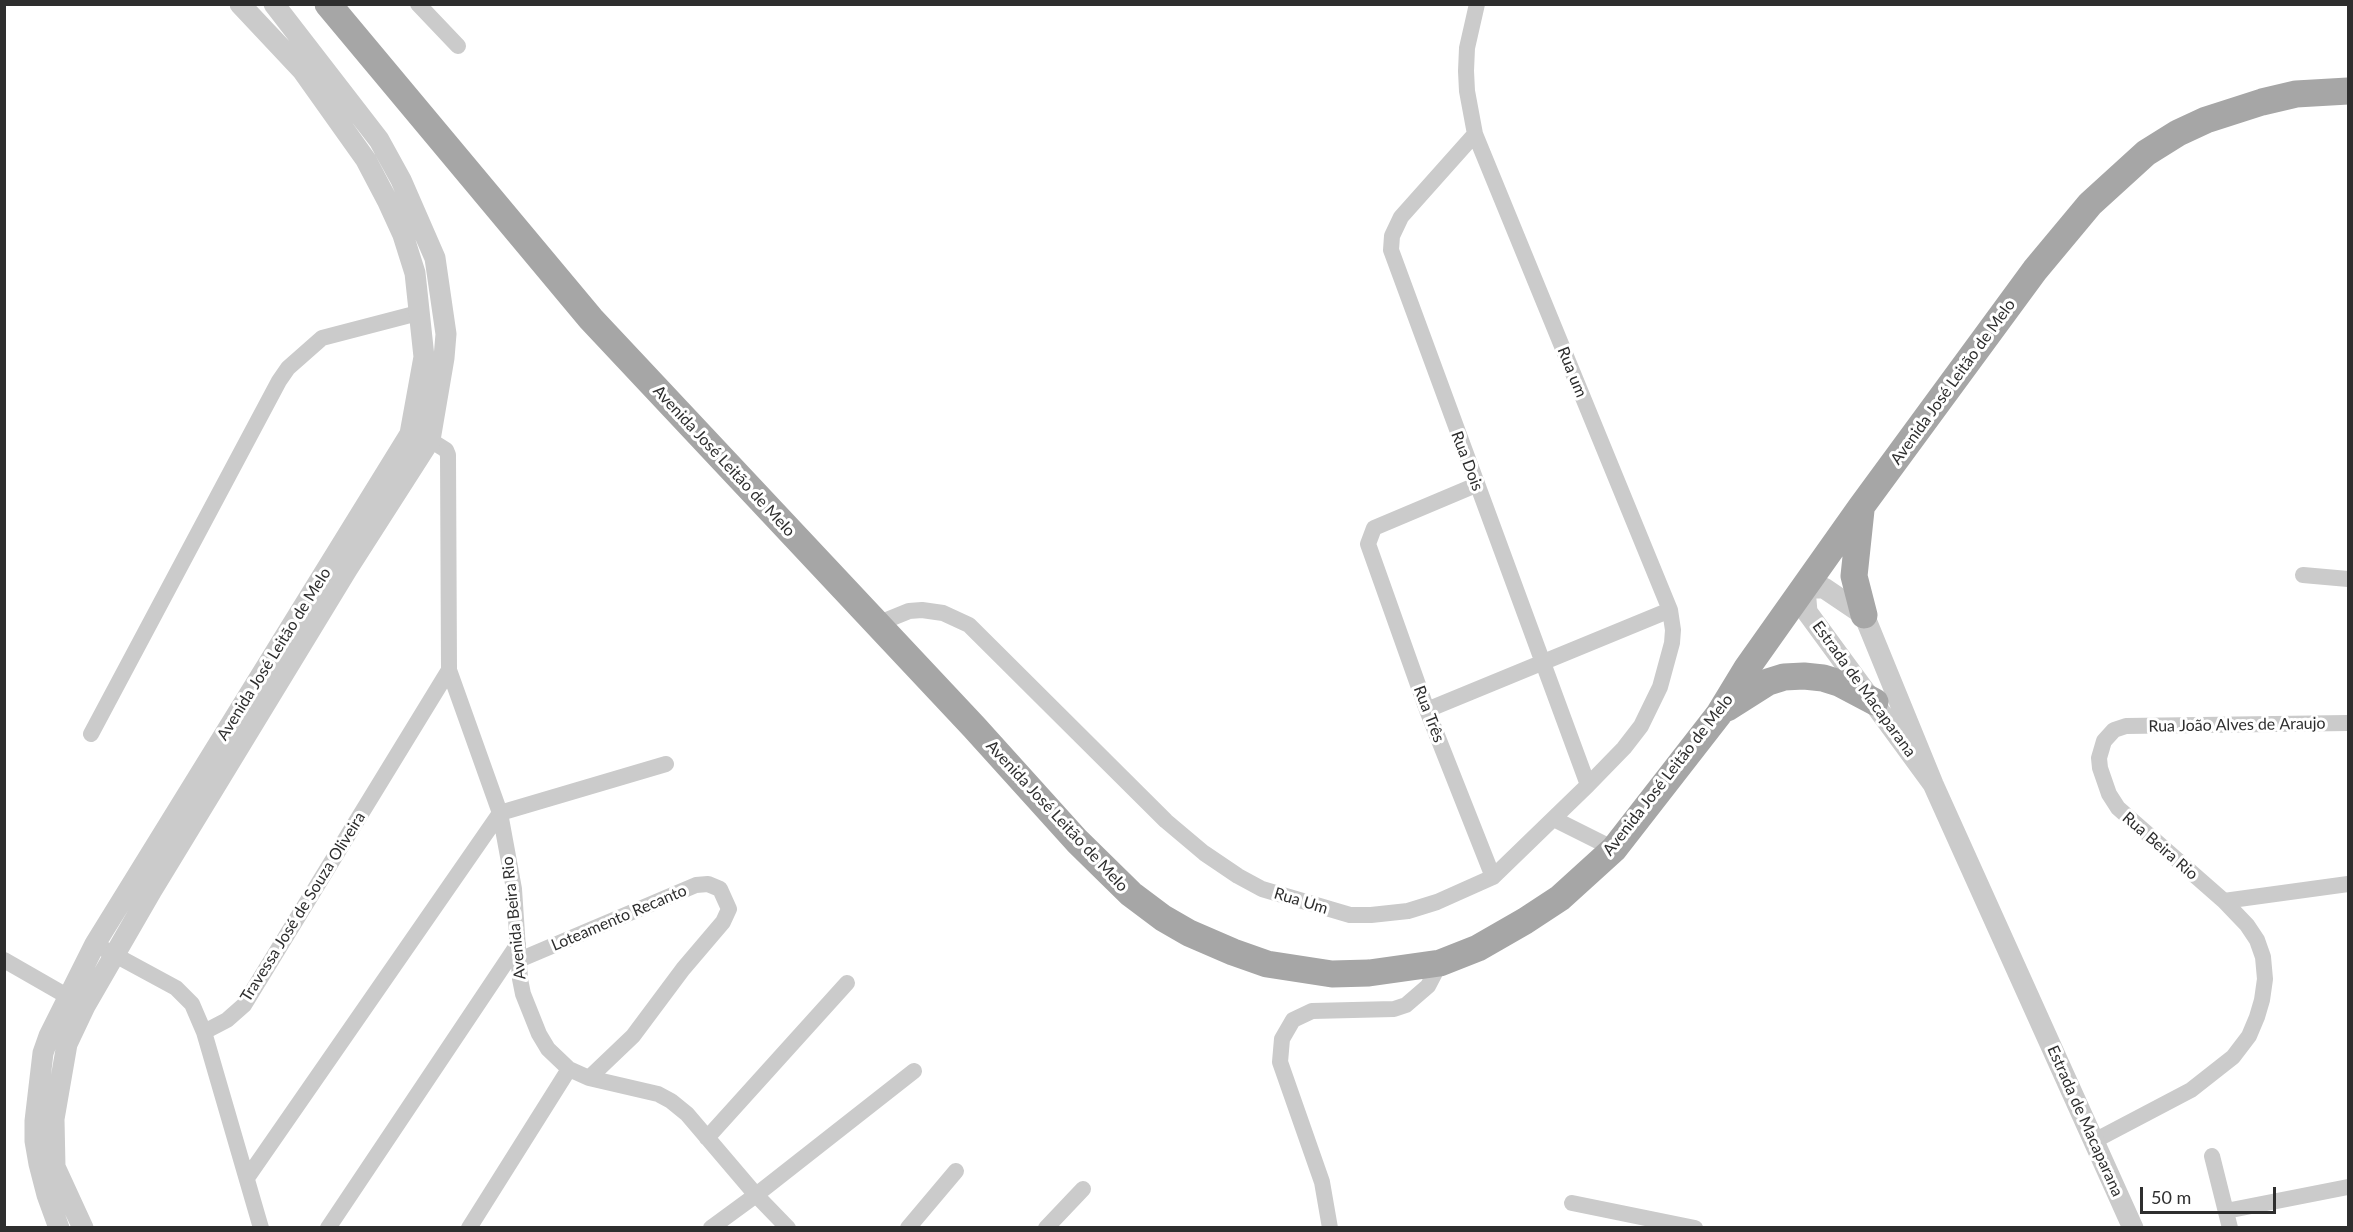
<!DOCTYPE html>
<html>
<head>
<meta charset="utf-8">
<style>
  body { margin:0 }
  #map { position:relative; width:2353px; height:1232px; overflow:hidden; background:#fff; font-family:Lato,sans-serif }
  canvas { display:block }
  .frame { position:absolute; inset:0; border:6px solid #2e2e2e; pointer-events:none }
  .scale { position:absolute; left:2140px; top:1187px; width:136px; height:27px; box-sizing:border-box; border:3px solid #2e2e2e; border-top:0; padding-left:8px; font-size:18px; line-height:21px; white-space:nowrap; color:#2e2e2e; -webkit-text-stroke:4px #fff; paint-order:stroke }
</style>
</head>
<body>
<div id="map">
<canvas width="2353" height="1232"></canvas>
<div class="frame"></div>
<div class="scale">50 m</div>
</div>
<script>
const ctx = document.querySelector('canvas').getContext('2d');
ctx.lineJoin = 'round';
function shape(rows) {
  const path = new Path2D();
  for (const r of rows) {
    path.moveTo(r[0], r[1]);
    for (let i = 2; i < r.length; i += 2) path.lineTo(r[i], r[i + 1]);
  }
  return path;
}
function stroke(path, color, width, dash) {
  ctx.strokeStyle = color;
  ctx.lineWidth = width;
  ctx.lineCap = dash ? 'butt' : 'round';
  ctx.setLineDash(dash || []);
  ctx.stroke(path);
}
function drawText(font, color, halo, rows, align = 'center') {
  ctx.font = font + ' Lato,sans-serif';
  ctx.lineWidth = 6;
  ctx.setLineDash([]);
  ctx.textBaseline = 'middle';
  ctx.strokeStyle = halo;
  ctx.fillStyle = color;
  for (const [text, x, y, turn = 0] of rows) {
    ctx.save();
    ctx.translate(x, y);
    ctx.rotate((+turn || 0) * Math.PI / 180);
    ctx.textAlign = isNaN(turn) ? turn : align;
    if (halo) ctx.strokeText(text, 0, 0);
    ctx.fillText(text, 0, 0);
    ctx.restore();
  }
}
const minor = shape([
  [418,4,458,46],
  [1477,4,1467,48,1466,71,1467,91,1475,134,1401,217,1392,236,1391,250,1588,785],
  [419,436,430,440,446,450,448,455,449,670,500,813,514,889,520,979,523,994,539,1034,548,1049,569,1069,589,1078,658,1094,671,1101,687,1114,756,1195,788,1228],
  [1476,485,1374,528,1368,544,1427,710,1493,877],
  [2303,575,2348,579],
  [877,624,909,611,922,610,943,613,969,625,1166,821,1204,853,1238,876,1262,889,1350,915,1371,915,1408,911,1437,902,1493,877,1588,785,1624,748,1641,726,1660,687,1672,643,1673,630,1670,610,1475,134],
  [1427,710,1670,610],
  [91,734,279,381,288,368,322,338,418,313],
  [1554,819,1614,849],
  [2224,901,2348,884],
  [104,949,176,988,192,1004,204,1032,261,1228],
  [4,960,79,1003],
  [519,960,696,885,708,884,720,889,729,909,723,922,683,969,633,1036,589,1078],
  [204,1032,227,1020,244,1005,449,670],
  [707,1138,847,983],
  [2094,1141,2191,1090,2233,1057,2249,1036,2257,1017,2262,1000,2265,979,2263,957,2257,940,2247,925,2224,901,2118,808,2109,794,2100,768,2099,758,2104,741,2114,730,2126,726,2348,723],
  [2212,1156,2230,1228],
  [247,1178,500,813,666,764],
  [1572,1203,1695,1228],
  [2226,1211,2348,1187],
  [328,1228,518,944],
  [469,1228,569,1069],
  [711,1228,756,1195,914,1071],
  [908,1228,956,1171],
  [1046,1228,1083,1189],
  [1330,1228,1322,1182,1280,1062,1282,1039,1293,1020,1312,1011,1394,1009,1406,1005,1428,986,1440,963]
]);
const tertiary = shape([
  [1933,784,1807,612,1805,588,1824,588,1864,615,1933,784,2133,1228],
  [59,1228,47,1195,39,1164,35,1141,35,1121,43,1053,49,1036,95,944,410,434,424,357,415,273,403,235,387,200,366,160,302,70,240,4],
  [83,1228,55,1167,54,1119,67,1044,85,1006,152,890,348,568,430,440,444,358,446,334,435,258,401,180,379,140,274,4]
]);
const primary = shape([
  [328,4,591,319,974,727,1077,841,1131,894,1163,918,1189,933,1233,952,1267,964,1332,974,1369,973,1440,963,1478,948,1525,921,1560,898,1614,849,1719,714,1747,668,1861,507,2035,270,2090,204,2146,153,2178,133,2206,120,2262,102,2296,94,2348,91],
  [1861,510,1854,576,1864,615],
  [1727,708,1768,682,1784,677,1804,676,1823,678,1839,683,1875,702]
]);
const streetNames = [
  ["Rua um",1572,372,68],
  ["Avenida José Leitão de Melo",1953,382,-54],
  ["Avenida José Leitão de Melo",724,461,47],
  ["Rua Dois",1467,461,69],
  ["Avenida José Leitão de Melo",274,654,-58],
  ["Estrada de Macaparana",1864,689,54],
  ["Rua Três",1429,714,69],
  ["Rua João Alves de Araujo",2237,725,-1],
  ["Avenida José Leitão de Melo",1668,775,-52],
  ["Avenida José Leitão de Melo",1057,816,47],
  ["Rua Beira Rio",2160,846,41],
  ["Rua Um",1301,901,17],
  ["Travessa José de Souza Oliveira",303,907,-58],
  ["Avenida Beira Rio",514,918,-96],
  ["Loteamento Recanto",619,918,-23],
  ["Estrada de Macaparana",2085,1121,66]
];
stroke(minor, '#cbcbcb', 16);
stroke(tertiary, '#cbcbcb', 21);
stroke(primary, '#a6a6a6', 27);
drawText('16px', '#2e2e2e', '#fff', streetNames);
</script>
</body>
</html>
